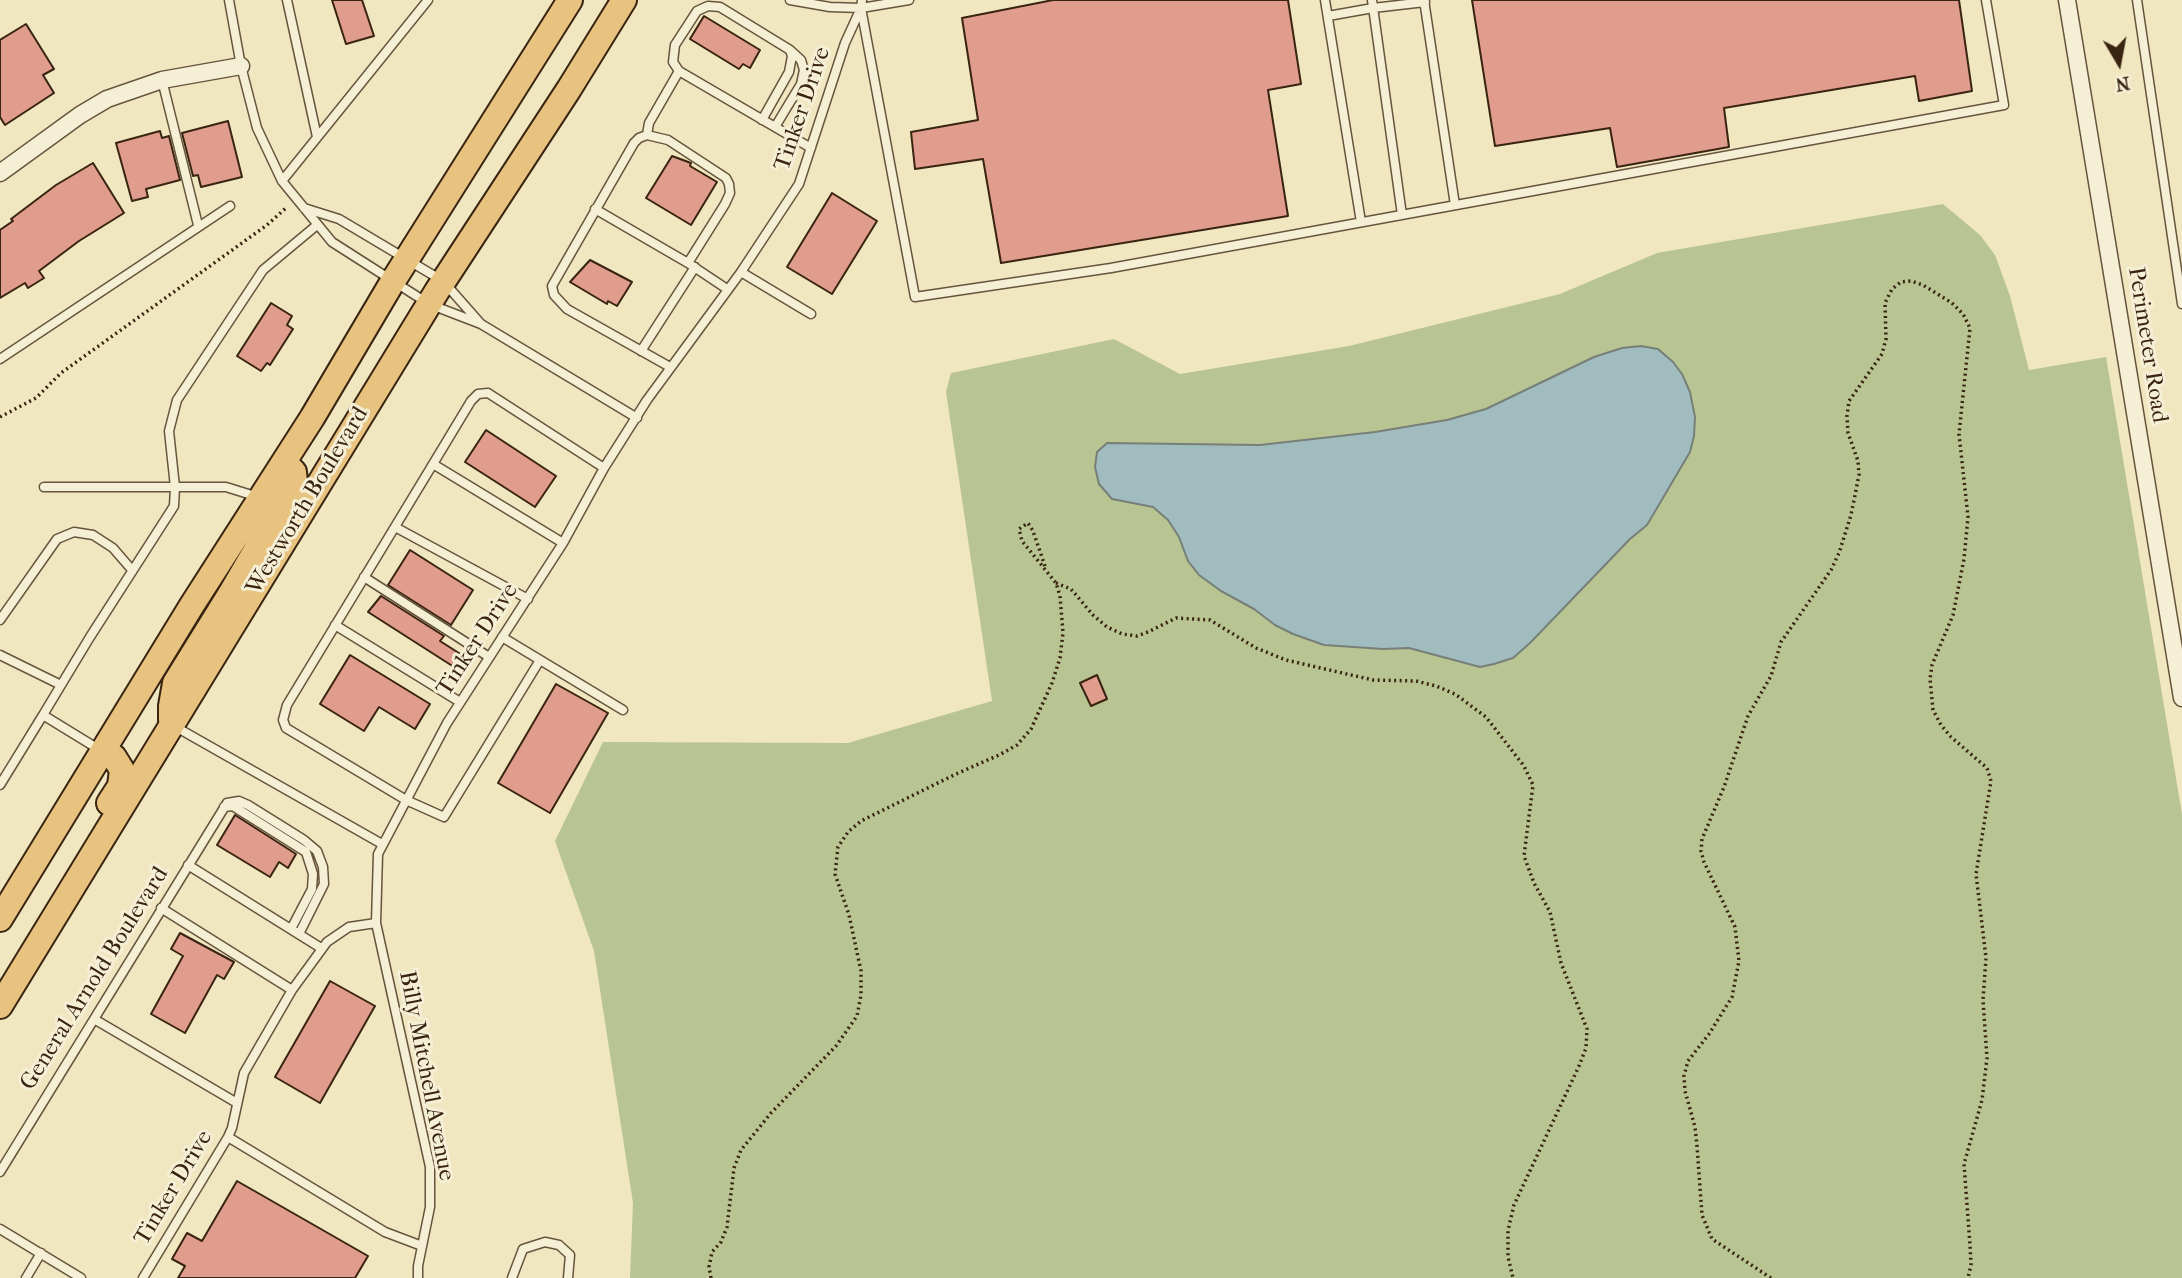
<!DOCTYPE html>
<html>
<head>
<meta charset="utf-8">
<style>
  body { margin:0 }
  #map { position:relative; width:2182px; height:1278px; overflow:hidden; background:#f0e6c0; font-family:"IM FELL French Canon",serif }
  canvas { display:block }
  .north { position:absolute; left:2084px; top:28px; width:70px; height:70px; -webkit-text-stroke:5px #f5efd6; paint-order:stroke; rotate:170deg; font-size:19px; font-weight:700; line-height:28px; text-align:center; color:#392411 }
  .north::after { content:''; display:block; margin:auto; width:24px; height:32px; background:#392411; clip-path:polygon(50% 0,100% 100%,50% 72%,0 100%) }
</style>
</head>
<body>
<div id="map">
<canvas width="2182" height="1278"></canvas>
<div class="north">N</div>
</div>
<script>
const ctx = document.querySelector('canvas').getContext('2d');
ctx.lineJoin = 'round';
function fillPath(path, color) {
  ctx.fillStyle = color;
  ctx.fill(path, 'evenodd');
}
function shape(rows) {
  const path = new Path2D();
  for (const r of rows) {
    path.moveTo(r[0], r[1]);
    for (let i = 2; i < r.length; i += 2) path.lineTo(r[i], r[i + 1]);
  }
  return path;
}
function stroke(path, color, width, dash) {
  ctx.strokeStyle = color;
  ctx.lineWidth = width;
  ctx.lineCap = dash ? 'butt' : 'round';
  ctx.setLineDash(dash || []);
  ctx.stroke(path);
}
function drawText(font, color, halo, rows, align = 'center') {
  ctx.font = font + ' "IM FELL French Canon",serif';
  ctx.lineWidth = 6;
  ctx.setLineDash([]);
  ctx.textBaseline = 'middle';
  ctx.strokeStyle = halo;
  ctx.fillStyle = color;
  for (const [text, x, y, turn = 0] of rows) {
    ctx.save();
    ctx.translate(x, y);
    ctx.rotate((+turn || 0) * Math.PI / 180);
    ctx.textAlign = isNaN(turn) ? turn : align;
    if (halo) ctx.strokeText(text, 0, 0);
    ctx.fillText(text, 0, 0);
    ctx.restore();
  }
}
const green = shape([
  [1943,204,1980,235,1995,255,2010,296,2029,370,2106,357,2182,814,2182,1278,630,1278,633,1203,594,951,555,841,603,742,848,743,992,701,946,392,951,373,1114,339,1180,374,1349,346,1560,294,1657,253]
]);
const water = shape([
  [1641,346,1658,349,1673,362,1682,374,1690,392,1695,417,1694,436,1690,452,1647,525,1630,539,1530,643,1513,658,1494,664,1480,667,1409,648,1383,649,1324,645,1293,634,1275,625,1254,609,1221,591,1199,575,1188,561,1179,537,1168,520,1153,507,1112,499,1099,484,1095,467,1097,452,1107,443,1260,445,1375,432,1447,420,1486,409,1594,357,1622,348,1641,346]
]);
const building = shape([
  [332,0,362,0,374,36,346,44,332,0],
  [1053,0,1288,0,1301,84,1268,90,1288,216,1001,263,983,159,915,169,911,132,978,120,962,18,1053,0],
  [1472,0,1959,0,1972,91,1919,101,1915,76,1724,108,1729,147,1617,167,1610,128,1495,146,1472,0],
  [704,16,760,50,750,68,743,64,739,69,690,39,704,16],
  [26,24,54,69,43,75,54,93,5,125,0,117,0,40,26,24],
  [228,121,242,177,201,187,198,175,193,176,182,133,228,121],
  [160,131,162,138,169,136,180,180,146,189,148,197,132,201,116,143,160,131],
  [672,156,691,163,690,166,717,182,691,225,646,198,672,156],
  [93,163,124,213,79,241,39,271,44,278,28,288,25,283,0,298,0,230,13,221,11,219,56,185,93,163],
  [832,193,877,221,832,294,787,267,832,193],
  [590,260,632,282,617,306,608,301,607,304,570,282,590,260],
  [271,303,292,316,287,325,293,329,270,365,267,363,261,371,237,356,271,303],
  [486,430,556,476,535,507,465,462,486,430],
  [410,550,473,590,451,625,388,585,410,550],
  [381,596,444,636,440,641,462,655,454,667,368,612,381,596],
  [350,655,430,704,415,729,379,707,364,731,320,704,350,655],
  [1097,675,1107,699,1091,706,1080,683,1097,675],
  [556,684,608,713,550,813,498,783,556,684],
  [235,815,296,854,288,868,279,862,270,877,217,845,235,815],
  [180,933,234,962,224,979,217,975,185,1033,151,1014,183,956,171,949,180,933],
  [330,981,375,1006,320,1103,275,1077,330,981],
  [237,1181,368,1256,355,1278,178,1278,185,1266,172,1259,187,1233,202,1241,237,1181]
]);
const path = shape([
  [0,417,36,398,61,373,267,225,287,207],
  [1056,583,1071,589,1093,615,1107,627,1122,634,1137,636,1148,632,1176,618,1210,620,1256,648,1286,660,1373,680,1416,681,1436,686,1455,694,1486,717,1524,766,1533,785,1524,856,1534,883,1550,912,1561,963,1587,1029,1586,1048,1579,1066,1514,1205,1508,1230,1508,1257,1513,1278],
  [711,1278,709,1267,712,1252,721,1242,727,1227,734,1168,741,1150,771,1113,836,1046,857,1016,861,995,861,971,849,915,835,874,838,847,848,832,861,821,956,774,999,755,1017,745,1031,729,1052,683,1060,658,1063,633,1060,596,1056,583,1022,541,1019,529,1028,523,1033,531,1046,569],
  [1771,1278,1712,1239,1702,1215,1697,1146,1695,1127,1685,1091,1684,1076,1688,1061,1709,1034,1732,997,1739,961,1735,927,1704,862,1701,851,1702,839,1724,787,1748,716,1771,676,1781,642,1831,570,1839,553,1851,515,1859,475,1858,461,1848,433,1847,416,1849,401,1882,354,1886,339,1885,303,1892,289,1901,282,1911,281,1923,285,1952,303,1963,314,1970,328,1959,434,1968,517,1964,559,1953,615,1932,665,1930,679,1933,710,1941,725,1951,737,1987,768,1991,781,1976,874,1986,958,1983,1000,1987,1058,1982,1100,1964,1164,1970,1245,1971,1265,1968,1278]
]);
const lane = shape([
  [229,0,241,66,257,128,282,181,332,242,429,304,481,324,637,418],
  [287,0,317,137],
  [790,0,830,7,861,8,909,0],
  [862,0,861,8,915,297,1111,268,2004,105,1986,0],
  [1325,0,1361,222],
  [1372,0,1402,215],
  [1424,0,1455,205],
  [2137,0,2182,304],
  [1328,16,1373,8,1425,2],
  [162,80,198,225],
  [762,120,789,72,792,56,790,50],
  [775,127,801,84,804,70,801,60,790,50,720,7,708,6,697,11,675,45,673,62,679,71,811,148],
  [647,135,649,123,679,71],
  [282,181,428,0],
  [304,208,339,219,443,281,480,323],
  [595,209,688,263],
  [741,272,811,314],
  [641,351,695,267],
  [0,359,230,206],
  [670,367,567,309,554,295,552,286,634,143,639,138,647,135,668,140,726,178,729,184,730,193,725,204,688,263,727,289],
  [433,464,287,705,283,720,286,728,406,800,444,817,540,660],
  [44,487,226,487,258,497],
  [395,527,528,599],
  [563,543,433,464,471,401,478,394,488,393,604,468],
  [364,577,489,657],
  [0,620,57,539,74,532,93,535,113,548,132,570],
  [335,625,460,702],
  [502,637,623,710],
  [0,655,61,685],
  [174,726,382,844],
  [100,750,43,715,90,637,174,506,175,487,169,431,177,400,263,270,317,225],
  [0,785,43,715],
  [224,807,233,806,306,852,313,874,312,889,291,929],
  [188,865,321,948],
  [161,908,292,990],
  [94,1019,237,1103],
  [228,1137,385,1232,422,1246],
  [0,1172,227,803,239,801,248,805,304,840,317,851,323,867,324,884,299,934],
  [0,1229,81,1278],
  [26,1278,41,1253],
  [143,1278,228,1137,232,1128,244,1073,292,990,327,942,349,927,376,923],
  [418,1278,418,1266,430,1207,430,1167,376,923,378,854,447,723,563,543,604,468,647,400,741,272,799,184,845,43,861,8],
  [512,1278,523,1249,545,1242,559,1245,570,1255,568,1278]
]);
const street = shape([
  [2067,0,2182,698],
  [0,173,80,115,107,99,162,80,241,66]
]);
const primary = shape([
  [171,720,171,706,175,683,232,591,295,483,294,472,284,462],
  [104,752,114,757,122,770,120,786,109,803],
  [0,919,192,605,312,418,393,281,570,0],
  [0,1006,437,291,569,89,624,0]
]);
const streetNames = [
  ["Tinker Drive",803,109,-71],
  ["Perimeter Road",2147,345,81],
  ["Westworth Boulevard",308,501,-59],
  ["Tinker Drive",478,640,-57],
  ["General Arnold Boulevard",95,979,-58],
  ["Billy Mitchell Avenue",426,1076,79],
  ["Tinker Drive",174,1188,-59]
];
fillPath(green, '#b8c593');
fillPath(water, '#a1bcbe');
stroke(water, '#777f79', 2);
fillPath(building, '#e09c8c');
stroke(building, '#392411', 2);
stroke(lane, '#67543d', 11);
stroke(street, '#67543d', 19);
stroke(primary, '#392411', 28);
stroke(path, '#392411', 3.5, [2, 3.5]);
stroke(lane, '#f5efd6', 8);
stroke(street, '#f5efd6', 16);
stroke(primary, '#e8c380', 24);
drawText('23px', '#392411', '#f5efd6', streetNames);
</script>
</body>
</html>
